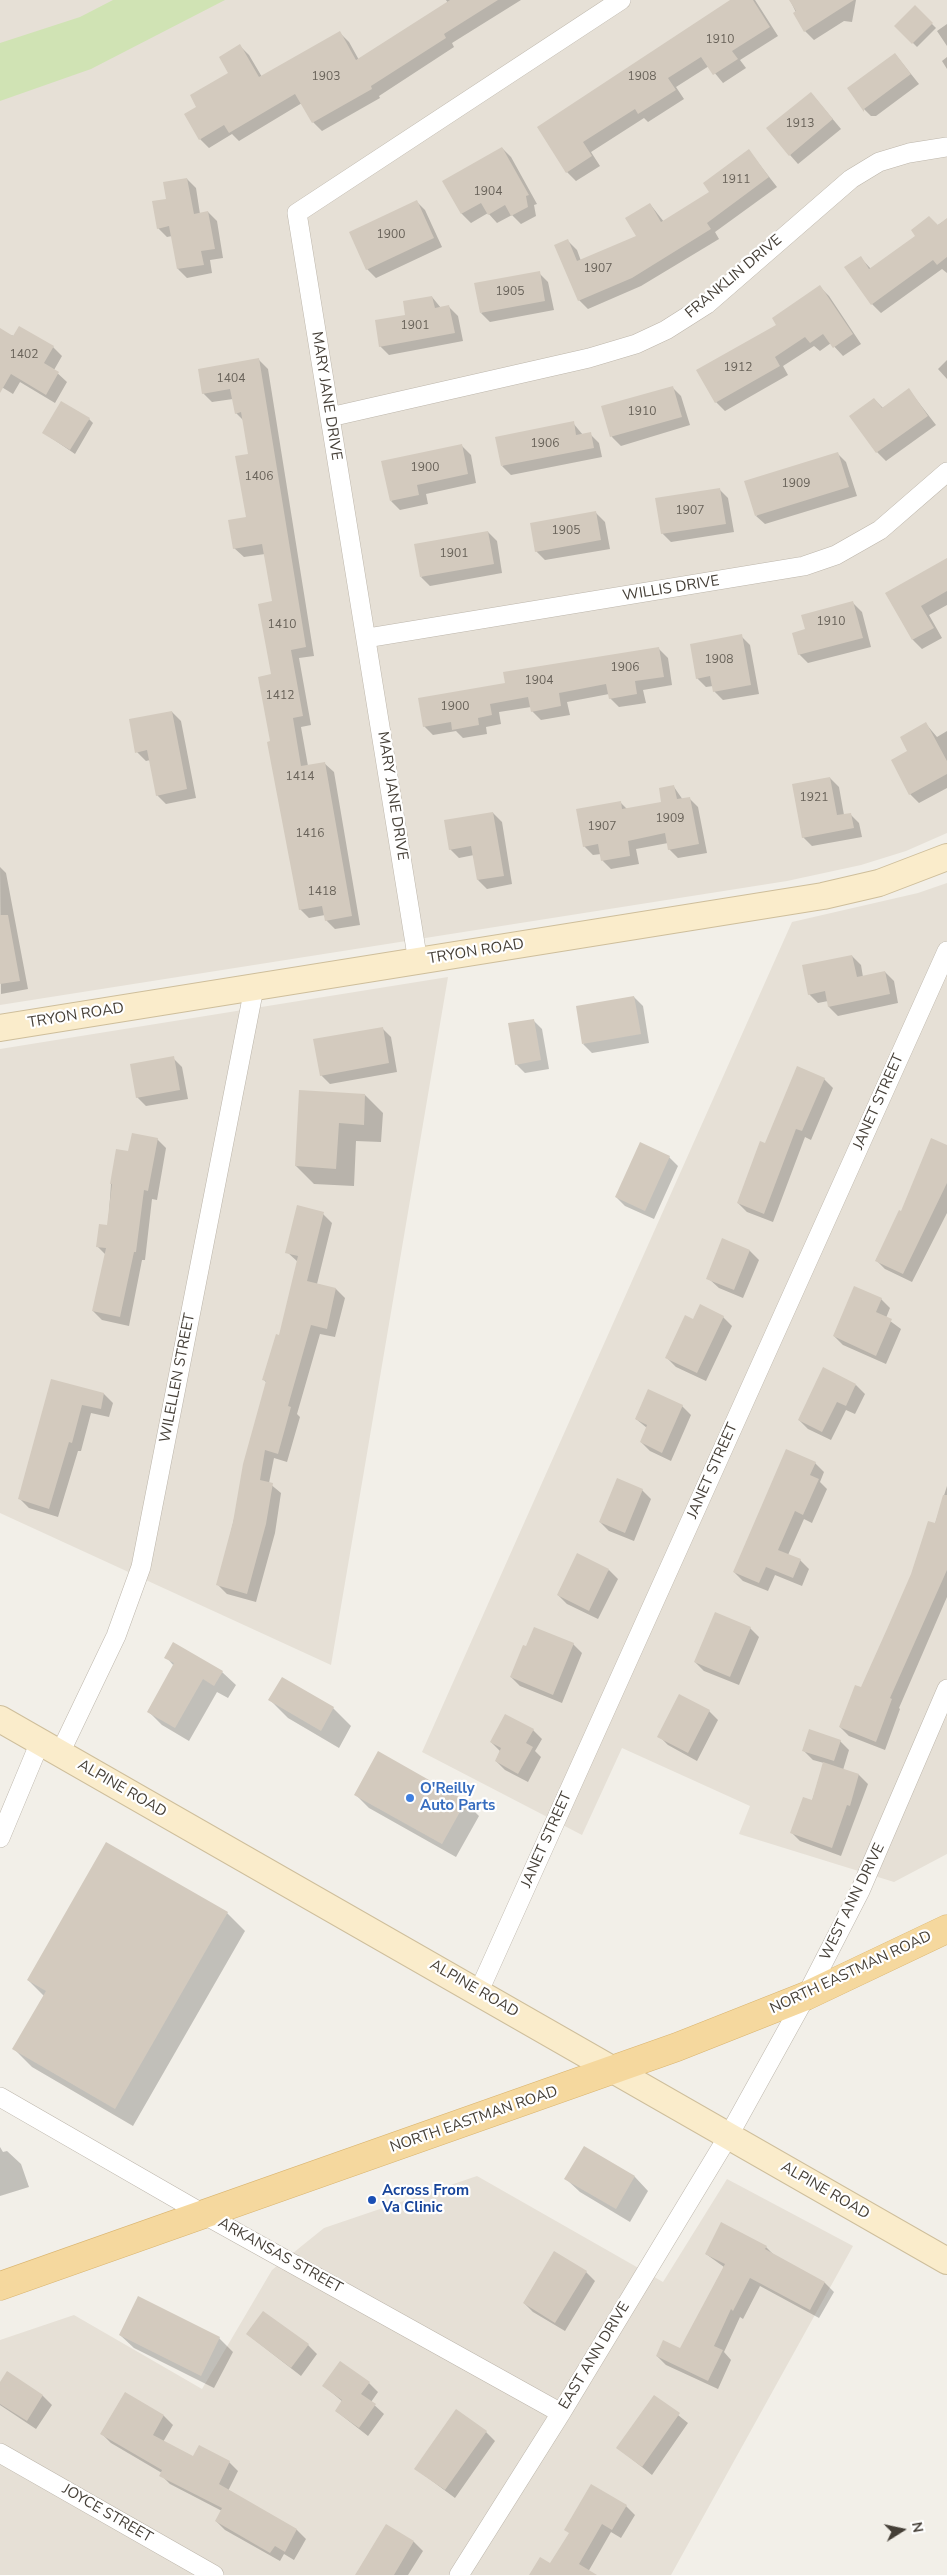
<!DOCTYPE html>
<html>
<head>
<meta charset="utf-8">
<style>
  body { margin:0 }
  #map { position:relative; width:947px; height:2575px; overflow:hidden; background:#f2efe8; font-family:"Nunito Sans",sans-serif }
  canvas { display:block }
  .north { position:absolute; left:877px; top:2505px; width:50px; height:50px; -webkit-text-stroke:4px #fff; paint-order:stroke; rotate:80deg; font-size:14px; font-weight:700; line-height:20px; text-align:center; color:#453f37 }
  .north::after { content:''; display:block; margin:auto; width:18px; height:22px; background:#453f37; clip-path:polygon(50% 0,100% 100%,50% 72%,0 100%) }
</style>
</head>
<body>
<div id="map">
<canvas width="947" height="2575"></canvas>
<div class="north">N</div>
</div>
<script>
const ctx = document.querySelector('canvas').getContext('2d');
ctx.lineJoin = 'round';
function fillPath(path, color) {
  ctx.fillStyle = color;
  ctx.fill(path, 'evenodd');
}
function shape(rows) {
  const path = new Path2D();
  for (const r of rows) {
    path.moveTo(r[0], r[1]);
    for (let i = 2; i < r.length; i += 2) path.lineTo(r[i], r[i + 1]);
  }
  return path;
}
function stroke(path, color, width, dash) {
  ctx.strokeStyle = color;
  ctx.lineWidth = width;
  ctx.lineCap = dash ? 'butt' : 'round';
  ctx.setLineDash(dash || []);
  ctx.stroke(path);
}
function drawText(font, color, halo, rows, align = 'center') {
  ctx.font = font + ' "Nunito Sans",sans-serif';
  ctx.lineWidth = 4.5;
  ctx.setLineDash([]);
  ctx.textBaseline = 'middle';
  ctx.strokeStyle = halo;
  ctx.fillStyle = color;
  for (const [text, x, y, turn = 0] of rows) {
    ctx.save();
    ctx.translate(x, y);
    ctx.rotate((+turn || 0) * Math.PI / 180);
    ctx.textAlign = isNaN(turn) ? turn : align;
    if (halo) ctx.strokeText(text, 0, 0);
    ctx.fillText(text, 0, 0);
    ctx.restore();
  }
}
const residential = shape([
  [0,0,947,0,947,833,906,851,861,865,787,881,0,1005],
  [947,883,947,1854,894,1882,739,1834,750,1806,622,1748,582,1835,422,1752,792,922,918,893],
  [448,977,331,1665,0,1513,0,1049],
  [477,2176,663,2282,727,2179,853,2246,671,2575,0,2575,0,2340,74,2315,202,2389,272,2270,324,2228]
]);
const green = shape([
  [113,0,225,0,91,69,0,101,0,43,80,17]
]);
const shadow = shape([
  [446,0,521,0,452,43,454,47,379,96,380,98,322,131,313,122,302,103,239,141,232,134,209,148,200,139,198,107,230,73,240,46,249,55,262,77,340,33,349,42,359,60,448,3],
  [733,0,755,0,778,36,740,60,746,68,723,83,709,66,676,87,684,99,648,122,644,118,591,152,600,166,576,181,567,172,539,128],
  [790,0,856,0,852,22,844,21,814,40,805,31],
  [915,7,936,28,917,47,896,26],
  [947,24,947,46,937,31],
  [895,54,919,84,876,116,871,116,861,106],
  [947,57,947,69,942,61],
  [811,93,841,129,798,164,790,155],
  [502,148,511,157,537,204,534,205,536,216,521,224,512,215,497,223,488,213,471,223,462,214,444,182],
  [749,151,777,187,715,232,719,239,641,286,588,309,579,300,568,241,577,250,581,261,638,237,650,204,664,222,711,192],
  [187,179,196,188,200,214,208,212,217,221,223,258,210,260,212,273,187,278,178,269,172,236,167,237,158,228,167,200],
  [416,201,425,210,442,247,376,278,367,269],
  [947,219,947,273,942,269,881,313,872,304,860,257,871,269],
  [539,273,548,282,554,310,490,322,481,313],
  [820,287,829,296,861,344,843,356,831,343,820,351,814,346,783,366,788,375,725,411,716,402,778,325],
  [432,297,441,308,449,307,458,316,463,341,389,355,380,346,407,316],
  [0,332,53,347,62,356,54,370,67,382,55,403,20,382,13,394,0,386],
  [259,360,268,369,314,656,299,658,311,725,301,727,308,766,324,763,334,772,360,925,335,929,326,920,325,915,309,918,300,909,272,675,273,602,265,554,244,557,234,548,247,518,250,455,244,421,236,413,233,399,212,402,203,393],
  [947,360,947,379,938,369],
  [672,387,681,396,690,425,621,446,612,437,603,407],
  [909,390,936,425,886,461,877,452,874,399,883,408],
  [89,419,93,423,75,454,44,433],
  [573,423,583,435,590,434,599,443,602,457,511,475,502,466],
  [462,446,471,455,476,483,426,494,428,504,400,510,391,501],
  [837,453,846,462,857,496,765,524,756,516],
  [719,489,728,498,734,532,671,542,662,533],
  [596,513,605,522,610,549,545,560,536,551],
  [488,532,497,541,502,573,430,586,421,577],
  [947,566,947,605,929,615,942,638,922,649,913,640,887,593],
  [853,603,862,612,871,647,808,663,799,654,807,630],
  [741,636,750,645,759,694,723,700,714,691,713,686,706,687,697,678],
  [659,649,668,658,672,685,643,690,646,703,619,707,610,698,609,694,567,702,570,715,541,720,532,711,531,707,499,712,501,724,486,727,487,734,463,738,456,731,433,735,424,726,506,684],
  [172,712,181,721,196,798,166,804,157,795,150,760,146,761,137,752],
  [926,724,937,737,947,731,947,788,919,803,910,794,909,751],
  [830,778,839,787,844,815,850,814,859,823,862,837,812,846,803,837],
  [674,787,683,800,689,798,698,807,707,853,678,858,669,849,668,843,636,849,639,864,611,869,602,860,601,854,593,855,584,846,620,802,627,809,663,803],
  [493,813,502,822,512,884,487,889,478,880,474,855,459,858,450,849],
  [0,867,6,873,28,989,1,994],
  [852,956,861,965,863,977,885,972,894,981,898,1003,838,1016,829,1007,828,1001,818,1003,809,994],
  [634,997,643,1006,649,1043,592,1053,583,1044],
  [533,1020,542,1029,549,1069,525,1073,516,1064],
  [382,1028,391,1037,397,1072,330,1084,321,1075],
  [173,1058,182,1067,188,1099,146,1106,137,1097],
  [824,1079,833,1088,811,1140,805,1137,773,1222,747,1212,738,1203,765,1144],
  [365,1095,383,1113,381,1142,356,1141,354,1186,314,1184,296,1166],
  [157,1139,166,1148,157,1200,152,1199,145,1260,142,1260,129,1326,102,1320,93,1311,106,1255,97,1246,108,1227,111,1184,129,1153],
  [641,1144,669,1157,678,1166,654,1219,625,1206,616,1197],
  [947,1146,947,1213,912,1282,885,1269,876,1260,902,1212],
  [323,1214,332,1223,317,1284,336,1289,345,1298,335,1337,320,1334,297,1414,300,1417,287,1462,274,1458,269,1483,281,1493,275,1533,256,1602,227,1594,218,1585,267,1383,264,1380,280,1337,298,1262,287,1252],
  [723,1240,750,1251,759,1260,743,1298,719,1288,709,1279],
  [881,1299,890,1308,886,1318,901,1329,886,1364,843,1345,834,1336],
  [723,1317,732,1326,706,1381,676,1367,667,1358,693,1320],
  [52,1381,104,1394,113,1403,109,1417,91,1413,81,1451,78,1451,58,1517,29,1508,20,1499],
  [856,1385,865,1394,855,1414,846,1410,831,1440,808,1429,799,1420],
  [682,1406,691,1415,671,1461,650,1451,641,1442,647,1428,636,1419],
  [815,1463,824,1472,820,1482,827,1489,812,1523,804,1519,788,1555,800,1560,809,1569,802,1586,775,1575,768,1591,743,1581,734,1572],
  [947,1486,947,1597,899,1708,900,1709,885,1750,849,1736,840,1727,861,1689,935,1524],
  [642,1490,651,1499,634,1541,609,1531,600,1522],
  [609,1570,618,1579,598,1619,567,1604,558,1595],
  [750,1628,759,1637,739,1685,704,1671,695,1662],
  [573,1644,582,1653,562,1703,520,1686,511,1677],
  [166,1657,222,1672,236,1685,228,1698,217,1692,189,1741,162,1725,148,1711,174,1666],
  [282,1679,333,1708,351,1726,339,1748,288,1718,270,1700],
  [680,1696,709,1711,718,1720,697,1761,668,1745,659,1736],
  [533,1730,542,1739,535,1751,541,1757,528,1782,505,1770,496,1761,500,1751,491,1742],
  [840,1741,849,1750,843,1770,859,1775,868,1784,841,1856,800,1841,791,1832,812,1801,824,1763,813,1760,804,1751],
  [355,1794,465,1802,479,1816,456,1857,369,1808],
  [227,1913,245,1931,133,2126,32,2067,14,2049,44,1996,28,1980],
  [0,2147,3,2152,7,2151,21,2164,29,2187,0,2196],
  [584,2148,635,2177,648,2191,630,2222,580,2192,566,2179],
  [766,2247,774,2255,825,2283,834,2292,819,2318,760,2286,743,2319,740,2317,724,2352,731,2360,718,2389,666,2365,657,2356,681,2350,724,2267,706,2254],
  [586,2272,595,2281,565,2331,533,2312,524,2303],
  [247,2334,308,2345,317,2354,301,2376],
  [120,2335,219,2338,233,2352,214,2388,134,2348],
  [7,2373,43,2396,52,2405,36,2429,0,2405,0,2384],
  [369,2383,378,2392,371,2402,384,2414,368,2436,336,2411,343,2402,324,2386],
  [125,2394,164,2416,173,2425,163,2442,193,2457,199,2447,229,2462,238,2471,228,2491,297,2530,306,2539,294,2560,284,2554,280,2561,225,2530,216,2521,222,2511,170,2484,161,2475,162,2473,111,2443,102,2434],
  [654,2396,688,2423,652,2475,618,2448],
  [486,2432,495,2441,455,2498,416,2469],
  [626,2506,635,2515,621,2538,611,2532,588,2572,591,2575,530,2575,551,2565,570,2534],
  [386,2526,414,2542,423,2551,408,2575,357,2575]
]);
const building = shape([
  [450,0,498,0,444,34,446,38,371,86,372,89,312,123,295,94,229,133,224,125,199,140,184,114,196,107,190,95,228,73,219,57,240,44,259,77,340,31,356,60],
  [730,0,753,0,770,27,732,51,738,59,713,75,701,57,668,78,676,90,638,114,635,109,583,142,592,156,566,173,537,127],
  [789,0,854,0,804,32,793,13,796,11],
  [915,5,933,23,912,44,894,26],
  [895,53,911,74,864,109,864,112,847,88],
  [811,92,833,119,789,156,766,128],
  [502,147,529,195,526,196,528,207,511,216,505,205,488,215,481,203,461,214,442,181],
  [749,149,769,177,707,223,711,229,632,278,578,301,554,245,568,239,577,261,636,236,625,218,650,203,661,222,709,192,703,183],
  [187,178,194,214,208,211,215,249,201,251,204,265,177,269,169,226,157,229,152,201,166,199,163,182],
  [417,200,434,238,366,270,349,232],
  [929,216,938,225,947,218,947,257,937,265,933,260,871,305,844,267,861,256,869,269,915,236,911,230],
  [540,271,545,301,480,313,474,283],
  [820,285,853,334,833,348,823,334,810,343,805,337,775,357,780,366,715,403,696,370,776,325,772,318],
  [432,296,435,308,449,305,455,333,379,347,375,320,405,315,403,301],
  [19,326,54,346,44,363,59,372,46,395,11,374,0,393,0,328,13,336],
  [259,358,306,647,291,650,303,716,293,718,301,766,325,762,352,916,325,921,322,906,299,910,267,742,270,741,258,677,271,674,258,604,272,601,262,544,233,549,228,520,246,517,235,456,248,454,241,412,235,414,230,389,202,394,198,369],
  [673,386,682,417,610,437,601,406],
  [909,388,928,416,876,453,849,416,874,398,882,408],
  [61,401,90,418,70,450,42,433],
  [574,421,576,435,591,432,594,448,501,466,495,437],
  [462,444,468,474,417,485,419,495,390,501,381,461],
  [838,452,849,487,755,516,744,481],
  [720,488,726,524,661,534,655,498],
  [596,511,601,540,535,552,530,523],
  [488,531,494,564,420,577,414,544],
  [947,558,947,591,921,606,934,628,912,640,885,593],
  [853,601,863,638,798,655,792,633,805,629,801,615],
  [742,634,751,685,713,692,710,676,696,679,690,644],
  [659,647,664,677,635,681,637,694,609,699,606,684,559,693,561,706,531,712,528,697,490,704,492,715,478,718,479,725,452,730,451,722,423,727,418,698,505,683,503,672],
  [172,711,187,789,156,796,147,750,135,753,129,719],
  [926,722,947,761,947,774,909,795,891,760,907,751,900,737],
  [830,777,837,815,851,813,854,828,802,838,792,784],
  [674,785,677,799,690,797,699,844,668,850,665,833,628,841,630,856,601,861,598,844,583,847,576,809,621,801,622,809,661,802,659,788],
  [493,812,504,876,477,880,471,846,449,850,444,820],
  [0,915,8,915,20,981,0,984],
  [852,955,857,977,885,971,890,994,828,1007,825,991,808,995,802,965],
  [634,996,641,1034,582,1044,576,1006],
  [534,1019,541,1060,515,1065,508,1023],
  [383,1027,389,1063,320,1076,313,1039],
  [174,1056,180,1090,136,1098,130,1064],
  [797,1066,825,1078,802,1131,796,1129,764,1214,737,1203,760,1141,765,1143],
  [299,1090,365,1094,364,1125,339,1123,336,1169,295,1166],
  [132,1133,158,1138,148,1191,144,1190,136,1252,134,1252,120,1317,92,1311,106,1248,96,1247,99,1224,107,1225,112,1184,110,1184,116,1149,128,1151],
  [931,1138,947,1145,947,1183,903,1274,875,1261,899,1210,901,1211],
  [640,1142,670,1156,645,1211,615,1197],
  [297,1205,324,1212,307,1281,336,1288,327,1329,311,1325,288,1406,291,1407,278,1454,265,1450,260,1480,273,1483,266,1524,247,1594,216,1585,233,1522,243,1464,266,1381,262,1380,276,1334,279,1335,298,1256,285,1253],
  [722,1238,750,1250,734,1290,706,1279],
  [854,1286,882,1298,876,1312,892,1319,876,1356,833,1336],
  [700,1304,724,1316,697,1373,665,1358,685,1315,693,1319],
  [823,1367,856,1384,846,1406,837,1402,822,1432,798,1420],
  [51,1379,104,1393,101,1409,82,1405,72,1443,69,1442,49,1509,18,1499],
  [648,1389,683,1405,662,1453,640,1442,647,1425,635,1419],
  [786,1449,816,1462,810,1475,819,1479,803,1515,795,1511,778,1550,801,1559,793,1578,766,1567,759,1583,733,1572],
  [617,1478,643,1489,625,1533,599,1522],
  [943,1495,947,1495,947,1570,890,1698,892,1699,876,1742,839,1727,855,1685,861,1687,887,1629,911,1574,928,1521,935,1523],
  [577,1553,609,1569,589,1611,557,1595],
  [715,1612,751,1627,730,1677,694,1662],
  [534,1627,574,1643,553,1695,510,1677,523,1645,526,1646],
  [173,1642,223,1671,214,1686,203,1679,175,1728,147,1712,174,1663,164,1658],
  [282,1677,334,1707,321,1731,268,1700],
  [679,1694,710,1710,688,1753,657,1737],
  [505,1714,534,1729,526,1743,533,1747,518,1774,495,1761,501,1748,490,1742],
  [809,1729,841,1740,834,1761,802,1751],
  [378,1751,466,1801,442,1844,354,1795],
  [823,1762,859,1774,850,1806,847,1805,832,1848,790,1833,803,1797,812,1800],
  [106,1842,228,1912,115,2109,12,2049,46,1991,27,1980],
  [584,2146,635,2176,616,2209,564,2179],
  [721,2222,767,2246,765,2249,825,2282,810,2310,750,2278,733,2311,731,2309,714,2346,723,2350,708,2381,656,2356,663,2340,680,2348,725,2264,705,2254],
  [554,2251,587,2271,555,2323,523,2303],
  [138,2296,220,2337,201,2376,119,2335],
  [263,2311,309,2344,291,2368,246,2334],
  [340,2361,370,2382,361,2394,376,2404,359,2428,335,2411,342,2400,322,2386],
  [7,2371,43,2395,27,2421,0,2404,0,2382],
  [125,2392,164,2415,153,2435,193,2456,199,2445,230,2461,219,2484,297,2529,285,2552,275,2546,270,2553,215,2521,222,2508,159,2476,162,2470,100,2434],
  [654,2395,680,2413,642,2467,616,2448],
  [456,2409,487,2431,445,2490,414,2469],
  [591,2484,627,2505,612,2530,602,2524,579,2564,597,2575,529,2575,540,2557,550,2563,569,2533,564,2530],
  [386,2524,414,2541,394,2575,355,2575]
]);
const street = shape([
  [330,417,589,358,636,344,666,330,707,304,851,179,879,162,909,153,947,147],
  [367,638,804,566,836,555,880,530,947,472],
  [418,962,297,213,621,0],
  [60,1753,116,1636,141,1567,254,988],
  [0,1838,40,1742],
  [479,1991,947,951],
  [0,2097,205,2215,561,2413],
  [0,2453,214,2575],
  [459,2575,561,2413,729,2135,806,1996,860,1891,947,1689]
]);
const secondary = shape([
  [0,1028,823,896,879,883,947,857],
  [0,1719,947,2261]
]);
const primary = shape([
  [0,2286,677,2047,806,1996,947,1929]
]);
const markers = [
  [410,1798,5,"#3f7fe0"],
  [372,2200,5,"#1a4fb4"]
];
const numberNames = [
  ["1910",720,40],
  ["1903",326,77],
  ["1908",642,77],
  ["1913",800,124],
  ["1911",736,180],
  ["1904",488,192],
  ["1900",391,235],
  ["1907",598,269],
  ["1905",510,292],
  ["1901",415,326],
  ["1402",24,355],
  ["1912",738,368],
  ["1404",231,379],
  ["1910",642,412],
  ["1906",545,444],
  ["1900",425,468],
  ["1406",259,477],
  ["1909",796,484],
  ["1907",690,511],
  ["1905",566,531],
  ["1901",454,554],
  ["1910",831,622],
  ["1410",282,625],
  ["1908",719,660],
  ["1906",625,668],
  ["1904",539,681],
  ["1412",280,696],
  ["1900",455,707],
  ["1414",300,777],
  ["1921",814,798],
  ["1909",670,819],
  ["1907",602,827],
  ["1416",310,834],
  ["1418",322,892]
];
const streetNames = [
  ["FRANKLIN DRIVE",734,277,-40],
  ["MARY JANE DRIVE",326,396,81],
  ["WILLIS DRIVE",671,589,-9],
  ["MARY JANE DRIVE",392,796,81],
  ["TRYON ROAD",476,952,-9],
  ["TRYON ROAD",76,1016,-9],
  ["JANET STREET",879,1102,-66],
  ["WILELLEN STREET",178,1378,-79],
  ["JANET STREET",713,1471,-66],
  ["ALPINE ROAD",122,1789,30],
  ["JANET STREET",547,1840,-66],
  ["WEST ANN DRIVE",853,1902,-64],
  ["NORTH EASTMAN ROAD",851,1973,-25],
  ["ALPINE ROAD",474,1989,30],
  ["NORTH EASTMAN ROAD",474,2120,-19],
  ["ALPINE ROAD",825,2191,30],
  ["ARKANSAS STREET",280,2256,29],
  ["EAST ANN DRIVE",595,2356,-59],
  ["JOYCE STREET",107,2514,30]
];
const shopNames = [
  ["O'Reilly",420,1789],
  ["Auto Parts",420,1806]
];
const transitNames = [
  ["Across From",382,2191],
  ["Va Clinic",382,2208]
];
fillPath(residential, '#e6e0d6');
fillPath(green, '#d0e3b4');
fillPath(shadow, '#0003');
fillPath(building, '#d3cabe');
stroke(street, '#bdb6ab', 20);
stroke(secondary, '#cebe9b', 28);
stroke(primary, '#d9b46f', 29);
stroke(street, '#fff', 19);
stroke(secondary, '#faeccb', 26);
stroke(primary, '#f5d89e', 28);
for (const [x, y, r, color] of markers) {
  const dot = new Path2D();
  dot.arc(x, y, r, 0, 2 * Math.PI);
  ctx.fillStyle = color;
  ctx.fill(dot);
  stroke(dot, '#fff', 2);
}
drawText('12px', '#686259', null, numberNames);
drawText('15px', '#453f37', '#fff', streetNames);
drawText('bold 15px', '#366cbe', '#fff', shopNames, 'left');
drawText('bold 15px', '#164399', '#fff', transitNames, 'left');
</script>
</body>
</html>
